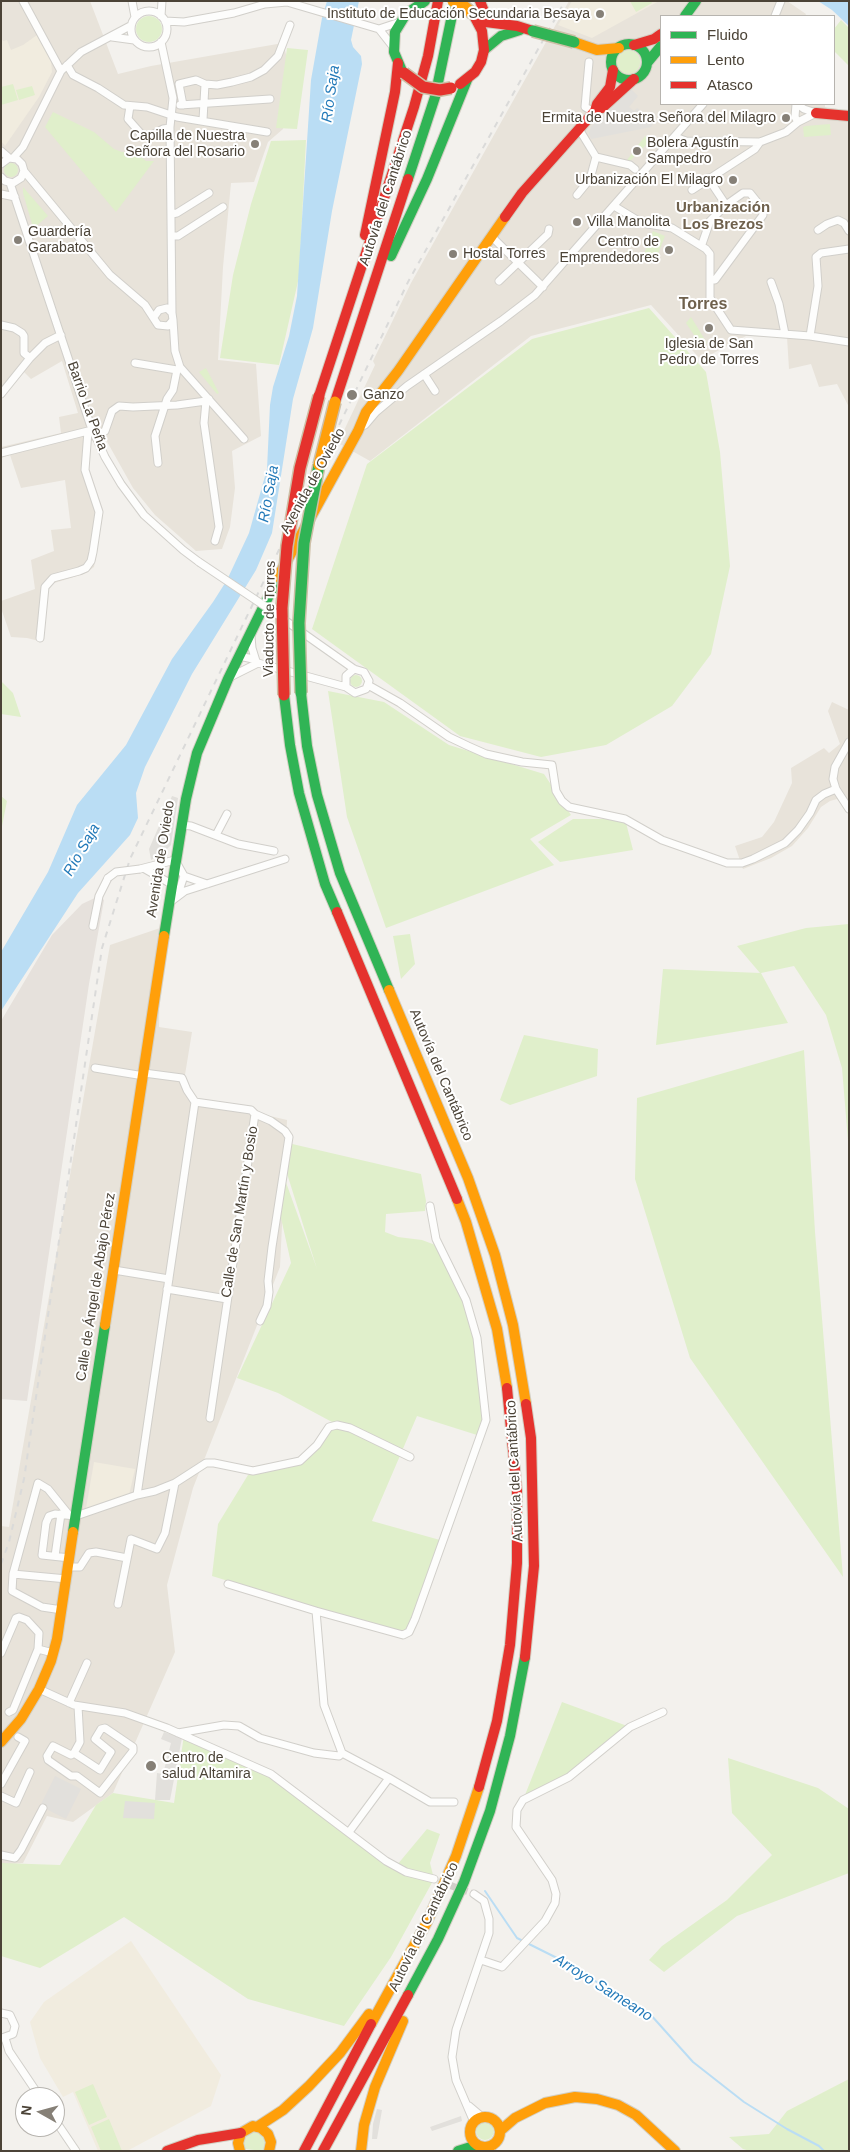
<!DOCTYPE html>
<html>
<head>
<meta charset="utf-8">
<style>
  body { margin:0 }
  #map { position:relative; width:850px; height:2152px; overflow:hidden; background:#f3f1ed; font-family:Helvetica,sans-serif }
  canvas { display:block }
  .frame { position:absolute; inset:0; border:2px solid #4b4337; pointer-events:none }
  .legend { position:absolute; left:660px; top:15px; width:175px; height:90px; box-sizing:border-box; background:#fff; border:1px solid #b7b4af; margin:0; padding:6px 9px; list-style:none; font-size:15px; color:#4b4337 }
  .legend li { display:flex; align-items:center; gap:10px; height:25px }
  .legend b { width:25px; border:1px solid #b7b4af }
  .north { position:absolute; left:15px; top:2087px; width:50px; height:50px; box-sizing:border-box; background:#fff; border:1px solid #b7b4af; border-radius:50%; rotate:277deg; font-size:14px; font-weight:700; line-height:20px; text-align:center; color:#4b4337 }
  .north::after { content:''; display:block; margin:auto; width:18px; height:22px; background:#868077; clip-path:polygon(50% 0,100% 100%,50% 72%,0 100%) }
</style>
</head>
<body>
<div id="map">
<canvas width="850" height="2152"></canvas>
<div class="frame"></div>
<ul class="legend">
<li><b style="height:6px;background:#30b455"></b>Fluido</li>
<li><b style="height:6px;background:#ff9f0a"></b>Lento</li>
<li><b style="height:6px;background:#e5322d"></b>Atasco</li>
</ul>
<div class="north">N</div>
</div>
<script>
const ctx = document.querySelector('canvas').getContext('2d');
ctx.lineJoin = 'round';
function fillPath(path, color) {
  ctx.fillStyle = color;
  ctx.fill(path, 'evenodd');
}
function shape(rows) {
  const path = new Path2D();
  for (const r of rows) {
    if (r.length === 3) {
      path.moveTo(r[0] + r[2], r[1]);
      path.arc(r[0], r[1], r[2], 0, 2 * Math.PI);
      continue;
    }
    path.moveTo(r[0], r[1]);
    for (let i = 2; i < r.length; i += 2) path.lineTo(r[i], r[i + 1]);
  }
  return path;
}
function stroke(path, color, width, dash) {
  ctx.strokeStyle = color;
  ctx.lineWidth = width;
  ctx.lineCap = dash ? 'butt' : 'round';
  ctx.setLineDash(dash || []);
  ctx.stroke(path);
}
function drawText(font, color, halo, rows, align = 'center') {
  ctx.font = font + ' Helvetica,sans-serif';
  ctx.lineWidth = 4;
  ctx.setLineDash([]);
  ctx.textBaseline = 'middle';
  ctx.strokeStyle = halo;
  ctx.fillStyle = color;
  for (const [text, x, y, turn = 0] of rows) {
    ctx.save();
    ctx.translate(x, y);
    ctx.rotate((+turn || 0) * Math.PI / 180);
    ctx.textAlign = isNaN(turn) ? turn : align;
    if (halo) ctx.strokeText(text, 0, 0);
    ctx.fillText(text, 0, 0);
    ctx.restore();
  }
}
const residential = shape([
  [1,1,90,1,118,74,151,66,283,43,291,73,283,129,268,142,254,182,231,183,223,267,218,360,256,364,261,436,232,451,235,488,230,527,222,549,196,551,155,515,133,488,105,438,91,441,87,457,89,476,103,514,94,567,84,574,51,584,46,593,43,642,27,638,11,637,1,608,1,601,35,589,31,560,54,551,51,530,71,528,65,480,21,488,10,455,1,458,1,447,61,433,59,417,78,413,62,361,31,379,24,372,1,397],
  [569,1,787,1,806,14,805,16,661,16,661,104,825,104,825,107,849,111,849,407,837,384,819,387,811,364,789,369,787,337,746,336,708,356,703,362,651,305,531,336,370,461,338,443,375,365,373,361,411,283],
  [832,702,849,710,849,815,837,799,830,801,821,807,808,828,792,846,771,858,743,869,735,846,762,837,774,822,792,783,791,768,824,748,829,753,840,744,828,711],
  [160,928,159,1027,192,1032,183,1087,198,1099,287,1120,280,1267,193,1488,167,1585,175,1652,113,1793,73,1822,47,1816,23,1863,1,1865,1,1526,9,1527,110,945]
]);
const industrial = shape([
  [99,896,104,900,89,984,27,1401,1,1399,1,1021,52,935,82,904]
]);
const education = shape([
  [572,1,659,1,592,38,558,25],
  [37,35,51,61,52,72,39,97,5,146,1,141,1,38,3,41,7,40,11,50,23,45],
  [94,1462,135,1469,129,1495,86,1508],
  [131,1941,221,2075,211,2106,127,2151,98,2151,73,2092,63,2097,40,2058,30,2022,44,2002]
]);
const green = shape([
  [630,1,651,1,652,3,636,12],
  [149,29,13],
  [841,20,849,28,849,66,834,51,834,29],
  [287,48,308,50,297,129,276,128],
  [628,62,12],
  [13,84,18,100,1,105,1,87],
  [32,86,35,95,19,100,16,90],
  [53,112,94,132,114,149,122,152,134,152,146,161,154,161,116,212,45,127],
  [830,124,831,135,804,137,803,127,806,126],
  [645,136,651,140,629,162,627,160],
  [306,140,299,277,279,365,220,358,233,275,251,204,271,141],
  [11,170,7],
  [23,187,48,216,35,227,32,224,23,193],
  [653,231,665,236,656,259,644,254],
  [649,308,706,372,720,452,730,566,711,654,672,706,606,745,541,757,460,736,312,629,367,464,532,339],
  [691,317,707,343,703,345,698,341,686,323],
  [206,368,219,393,217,394,199,372],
  [356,681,6],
  [1,681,13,693,21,717,1,714],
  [328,691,384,702,449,745,544,774,571,815,530,839,554,865,386,928,347,817],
  [1,796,7,801,1,831],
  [573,819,625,819,633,850,560,862,538,842],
  [849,924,849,1153,842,1068,826,1015,794,966,761,973,788,1023,656,1045,663,969,760,973,737,946,806,928],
  [410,934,415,964,401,979,393,936],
  [524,1035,598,1049,597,1076,510,1105,500,1100],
  [804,1050,815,1232,843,1577,690,1358,635,1179,637,1098],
  [288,1143,421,1174,426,1201,425,1211,386,1214,385,1232,398,1237,422,1240,438,1246,464,1302,471,1325,478,1360,484,1420,477,1435,417,1416,372,1521,440,1540,409,1632,403,1635,212,1576,218,1524,248,1475,303,1462,330,1431,332,1422,278,1393,237,1378,291,1263,279,1209,283,1174,317,1269,284,1164],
  [562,1702,630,1727,569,1777,523,1800],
  [184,1735,271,1774,397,1865,427,1829,440,1834,430,1863,434,1879,391,1957,344,2026,248,1999,124,1917,40,1968,1,1956,2,1863,60,1865,96,1805,113,1793,174,1803],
  [728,1758,818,1788,849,1809,849,1873,737,1916,664,1972,649,1960,662,1946,727,1900,772,1855,732,1813],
  [849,2079,849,2151,750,2151,743,2149,729,2137,769,2134,787,2111],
  [93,2084,107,2117,89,2125,75,2092],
  [109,2119,122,2151,101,2151,91,2127],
  [485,2131,9],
  [253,2131,259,2132,266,2139,263,2151,245,2149,243,2143,245,2137]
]);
const parking = shape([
  [631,89,638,96,629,107,634,111,637,108,654,122,651,127,591,139,589,133,591,127],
  [172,796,178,798,171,845,162,854,151,860,149,849],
  [164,1732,182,1738,170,1800,155,1800,157,1773,163,1774,171,1743,161,1739],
  [55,1776,81,1789,66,1819,40,1806],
  [125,1801,155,1803,154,1819,123,1818],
  [377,2109,382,2110,377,2139,372,2139,373,2124],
  [461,2116,462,2121,432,2131,430,2127]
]);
const water = shape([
  [327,1,359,1,351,40,353,47,361,56,362,64,332,211,313,328,293,399,272,533,256,570,192,674,145,767,136,793,138,818,130,835,78,893,1,1011,1,952,48,872,77,805,126,745,172,659,213,602,227,580,249,533,267,469,270,405,273,387,289,336,297,296,311,80,322,18],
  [818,1,849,1,849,26,832,10]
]);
const stream = shape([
  [485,1891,517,1938,523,1941],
  [527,1943,557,1958,650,2014,693,2062,744,2102,787,2129,819,2146,824,2151]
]);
const streetTunnel = shape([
  [441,1882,474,1894]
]);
const street = shape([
  [23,1,61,71],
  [132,1,135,17],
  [149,29,18],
  [161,16,162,1],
  [775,16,781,1],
  [165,21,184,22,234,13,265,4,287,2,379,29,394,48],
  [379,29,400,22],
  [112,37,134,40],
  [161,42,173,98,170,127,172,313],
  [589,62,585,107,594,112],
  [67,65,73,75,98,88,124,105,147,107,177,117,267,132],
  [796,104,795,117,798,122],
  [797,104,804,109,816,113],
  [180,105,270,99],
  [183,105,179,84,196,80,205,84,217,85,232,82,251,77,264,70,278,56,290,25],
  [130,106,128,119,143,136,150,136,163,129,170,128],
  [203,120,205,84],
  [675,137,686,141,760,142,786,132,798,122,816,113],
  [1,151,9,158],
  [596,157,630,165,635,169],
  [13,158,23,147,61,71,81,52,130,26],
  [1,164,9,158,17,159,22,164,24,171,21,178,13,183,5,181,1,177],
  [24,171,110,275,145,305,158,325,168,326,173,320,172,313,167,308,159,310,154,317],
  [708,178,726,205],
  [10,183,90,424,105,457,121,484,144,515,183,550,199,562],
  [692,190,755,149,760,142],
  [1,194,15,197],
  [577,195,590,179,596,157,579,129],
  [614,206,642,223,672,228,706,249,710,254,710,298,731,330,810,336,849,342],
  [172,214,177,213,209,193],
  [818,230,827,224,838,220,844,223,849,231],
  [172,236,178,236,223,207],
  [491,236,543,287],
  [702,244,710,221,726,205,743,193,750,193,762,208,763,215,715,280,710,280],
  [499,281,548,234,549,229],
  [771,282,779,304,785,334],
  [173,320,175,351,180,367,244,439],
  [1,325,14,328,22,333,24,336,24,353,30,358,45,343,61,335],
  [810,336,818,286,816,257,821,253,849,249],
  [135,363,177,370],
  [424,374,435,391],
  [1,394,30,358],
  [206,401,204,423,219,527,215,541],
  [365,425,376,412,407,386,501,321,535,295,703,104],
  [95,436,105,431,112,411,119,406,133,407,177,405,206,401,209,399],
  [1,453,92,430],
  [158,463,155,436,167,399,173,390,177,370,180,367],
  [251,637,252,648,256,661],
  [40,638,45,587,53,578,79,571,86,568,91,561,93,552,99,512,85,470,88,431],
  [239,656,253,659,258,663,346,687,355,693,366,689,369,681,364,672,354,669,286,621],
  [232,676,258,663],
  [368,685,400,703,449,737,468,746,486,754,522,762,552,765,556,791,562,801,569,807,625,819,662,840,727,863,742,863,753,859,785,843,798,830,810,813,816,800,824,794,836,789],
  [346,687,346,676,354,669],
  [849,742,835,767,833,779,836,789,849,809],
  [181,825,191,826,238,844,274,851],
  [216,835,227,814],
  [140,869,175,860,184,876,207,884],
  [145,869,173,885],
  [177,897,184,876],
  [169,903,185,891,285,859],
  [93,926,99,896,108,878],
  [95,1068,144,1076],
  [144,1073,182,1078,187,1090,195,1102],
  [195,1102,251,1110,255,1114],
  [114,1270,169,1279],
  [167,1289,227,1299],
  [210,1418,255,1114,271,1121,285,1131,289,1137,272,1247,268,1281,269,1292,267,1306,260,1321],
  [137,1495,195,1102],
  [55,1556,61,1514],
  [70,1558,42,1555,46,1523,49,1516,55,1514,76,1516,137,1495,155,1491,175,1483,206,1463,214,1463,253,1471,300,1461,317,1445,329,1427,337,1425,350,1428,410,1457],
  [68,1567,80,1567,89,1553,96,1552,127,1558],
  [13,1574,38,1483,48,1489,69,1515],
  [228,1584,316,1611],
  [118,1604,131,1539,157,1549,165,1533,175,1483],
  [62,1610,42,1607,12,1591,13,1574,67,1579],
  [1,1653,16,1618,19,1617,27,1620,39,1633,38,1649],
  [39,1689,74,1705,125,1713,167,1728,271,1774,386,1861,406,1872,434,1879],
  [69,1703,87,1663],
  [9,1712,13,1710,38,1649,53,1653],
  [178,1733,224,1725,239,1726,260,1738,314,1753,339,1756,342,1753,324,1705,316,1611,403,1635,409,1632,415,1619,486,1420,477,1338,466,1300,436,1239,430,1206],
  [74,1753,71,1755,53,1746,47,1756,48,1760,71,1776,77,1776,100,1793,133,1751,133,1747,105,1728,101,1729,95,1739,111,1752,100,1770,74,1753,80,1742,78,1706],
  [342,1753,389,1778],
  [1,1784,25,1741,18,1737],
  [1,1796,16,1803,30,1772],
  [349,1832,389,1778,430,1802,454,1802],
  [1,1855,15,1858,21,1850,43,1808],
  [481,1960,502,1967,545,1921,555,1903,556,1894,552,1880,516,1827,517,1810,523,1800,569,1777,630,1727,663,1712],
  [1,2013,10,2015,15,2026,13,2034,2,2038],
  [5,2038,9,2051,40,2097],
  [469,2106,482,2117],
  [55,2120,76,2151],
  [474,2122,456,2080,452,2057,456,2030,489,1933,489,1919,484,1901,474,1894],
  [482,2148,483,2151],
  [491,2151,492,2146]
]);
const fast = shape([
  [685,16,696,1],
  [629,62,18],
  [484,50,501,36,520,30],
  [647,63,661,46],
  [402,71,394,52,395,32,406,14,425,1],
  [408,179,435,97,455,1],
  [391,256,427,179,467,80],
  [301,693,307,746,317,795,340,873,389,990],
  [284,695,290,745,299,793,325,884,337,912],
  [164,936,186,799,197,753,228,679,278,577],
  [73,1532,105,1325],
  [408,1995,438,1939,464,1882,490,1811,510,1736,525,1657],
  [458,2151,477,2145]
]);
const slow = shape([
  [574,42,597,50,619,48],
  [278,577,358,431,366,412,398,371,505,217],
  [389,990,468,1178,495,1255,513,1325,526,1404],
  [457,1199,466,1222,497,1329,507,1388],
  [105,1325,164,936],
  [1,1742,21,1719,39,1689,51,1661,57,1639,73,1532],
  [371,2024,427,1922,456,1856,479,1787],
  [485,2132,15],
  [257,2127,283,2110,309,2086,340,2053,369,2014],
  [500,2131,515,2118,545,2103,575,2097,597,2099,618,2105,636,2115,675,2151],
  [240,2151,238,2143,241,2133,253,2126,261,2128,268,2134,271,2142,269,2151],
  [361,2151,364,2125,375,2087,403,2021]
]);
const jam = shape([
  [480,1,485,14,498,22],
  [478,21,517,26,533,31],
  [634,45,654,39,661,34],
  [460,84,475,72,481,62,484,50,482,31,473,14],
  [602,108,634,79],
  [816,113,849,116],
  [505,217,522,193,595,111,597,104,610,87,613,70],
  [365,235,395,92,398,63],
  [319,396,414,107,428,56,438,1],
  [335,402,408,179],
  [337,912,457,1199],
  [525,1657,534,1566,531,1438,526,1404],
  [479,1787,497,1721,510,1645,517,1563,517,1491,507,1388],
  [167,2151,198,2140,241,2133],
  [304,2151,371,2024],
  [323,2151,408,1995]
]);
const rail = shape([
  [1,1564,9,1542,24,1479,102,948,130,859,408,282,565,1]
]);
const streetBridge = shape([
  [199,562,284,619],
  [108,878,116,872,140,869]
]);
const fastBridge = shape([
  [533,31,574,42],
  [301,693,299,623,304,543,319,465]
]);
const slowBridge = shape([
  [453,1,465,7,473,14],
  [319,465,335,402]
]);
const jamBridge = shape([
  [404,73,423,87,440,90,451,88],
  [284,695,282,608,287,546,300,468,319,396]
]);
const markers = [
  [600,14,5,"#868077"],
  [786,118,5,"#868077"],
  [255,144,5,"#868077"],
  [637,151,5,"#868077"],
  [733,180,5,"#868077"],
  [577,222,5,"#868077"],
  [18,240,5,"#868077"],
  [669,250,5,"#868077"],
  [453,254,5,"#868077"],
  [709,328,5,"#868077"],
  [352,395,6,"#868077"],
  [151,1766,6,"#868077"]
];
const poiNames = [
  ["Instituto de Educación Secundaria Besaya",590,14,"right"],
  ["Ermita de Nuestra Señora del Milagro",776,118,"right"],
  ["Capilla de Nuestra",245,136,"right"],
  ["Señora del Rosario",245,152,"right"],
  ["Bolera Agustín",647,143],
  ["Sampedro",647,159],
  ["Urbanización El Milagro",723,180,"right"],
  ["Villa Manolita",587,222],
  ["Guardería",28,232],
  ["Garabatos",28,248],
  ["Centro de",659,242,"right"],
  ["Emprendedores",659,258,"right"],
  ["Hostal Torres",463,254],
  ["Iglesia de San",709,344,"center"],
  ["Pedro de Torres",709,360,"center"],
  ["Ganzo",363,395],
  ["Centro de",162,1758],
  ["salud Altamira",162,1774]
];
const streetNames = [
  ["Autovía del Cantábrico",386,198,-72],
  ["Barrio La Peña",87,406,70],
  ["Avenida de Oviedo",313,481,-61],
  ["Viaducto de Torres",270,619,-89],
  ["Avenida de Oviedo",161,859,-81],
  ["Autovía del Cantábrico",441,1075,67],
  ["Calle de San Martín y Bosio",240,1212,-81],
  ["Calle de Ángel de Abajo Pérez",96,1287,-81],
  ["Autovía del Cantábrico",515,1471,-93],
  ["Autovía del Cantábrico",424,1927,-64]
];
const waterNames = [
  ["Río Saja",331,94,-82],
  ["Río Saja",269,494,-80],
  ["Río Saja",82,850,-60],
  ["Arroyo Sameano",603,1988,32]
];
const neighbourhoodNames = [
  ["Urbanización",723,208],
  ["Los Brezos",723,225]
];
const quarterNames = [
  ["Torres",703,305]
];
fillPath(residential, '#e8e3da');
fillPath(industrial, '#e6e1dc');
fillPath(education, '#f1ecdf');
fillPath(green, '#e0efcb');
fillPath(parking, '#e2e0dc');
fillPath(water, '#baddf4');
stroke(stream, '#baddf4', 2);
stroke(streetTunnel, '#d1cec9', 7, [7, 3.5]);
stroke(street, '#d1cfca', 9);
stroke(fast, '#d3cfc3', 12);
stroke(slow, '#d3cfc3', 12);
stroke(jam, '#d3cfc3', 12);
stroke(street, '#fdfdfc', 7);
stroke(fast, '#30b455', 10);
stroke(slow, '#ff9f0a', 10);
stroke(jam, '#e5322d', 10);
stroke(rail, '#dadad9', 2, [6, 6]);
stroke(streetBridge, '#d1cfca', 9, []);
stroke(fastBridge, '#cdbfa6', 14, []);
stroke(slowBridge, '#cdbfa6', 14, []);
stroke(jamBridge, '#cdbfa6', 14, []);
stroke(streetBridge, '#fdfdfc', 7);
stroke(fastBridge, '#30b455', 11);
stroke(slowBridge, '#ff9f0a', 11);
stroke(jamBridge, '#e5322d', 11);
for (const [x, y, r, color] of markers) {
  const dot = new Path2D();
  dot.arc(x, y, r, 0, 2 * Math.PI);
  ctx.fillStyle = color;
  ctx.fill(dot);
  stroke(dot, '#fff', 2);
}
drawText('14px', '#4b4337', '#fff', poiNames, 'left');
drawText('14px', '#4b4337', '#fff', streetNames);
drawText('italic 15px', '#237ab9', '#fff', waterNames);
drawText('bold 15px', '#6f614d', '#fff', neighbourhoodNames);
drawText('bold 16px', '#6f614d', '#fff', quarterNames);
</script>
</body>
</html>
